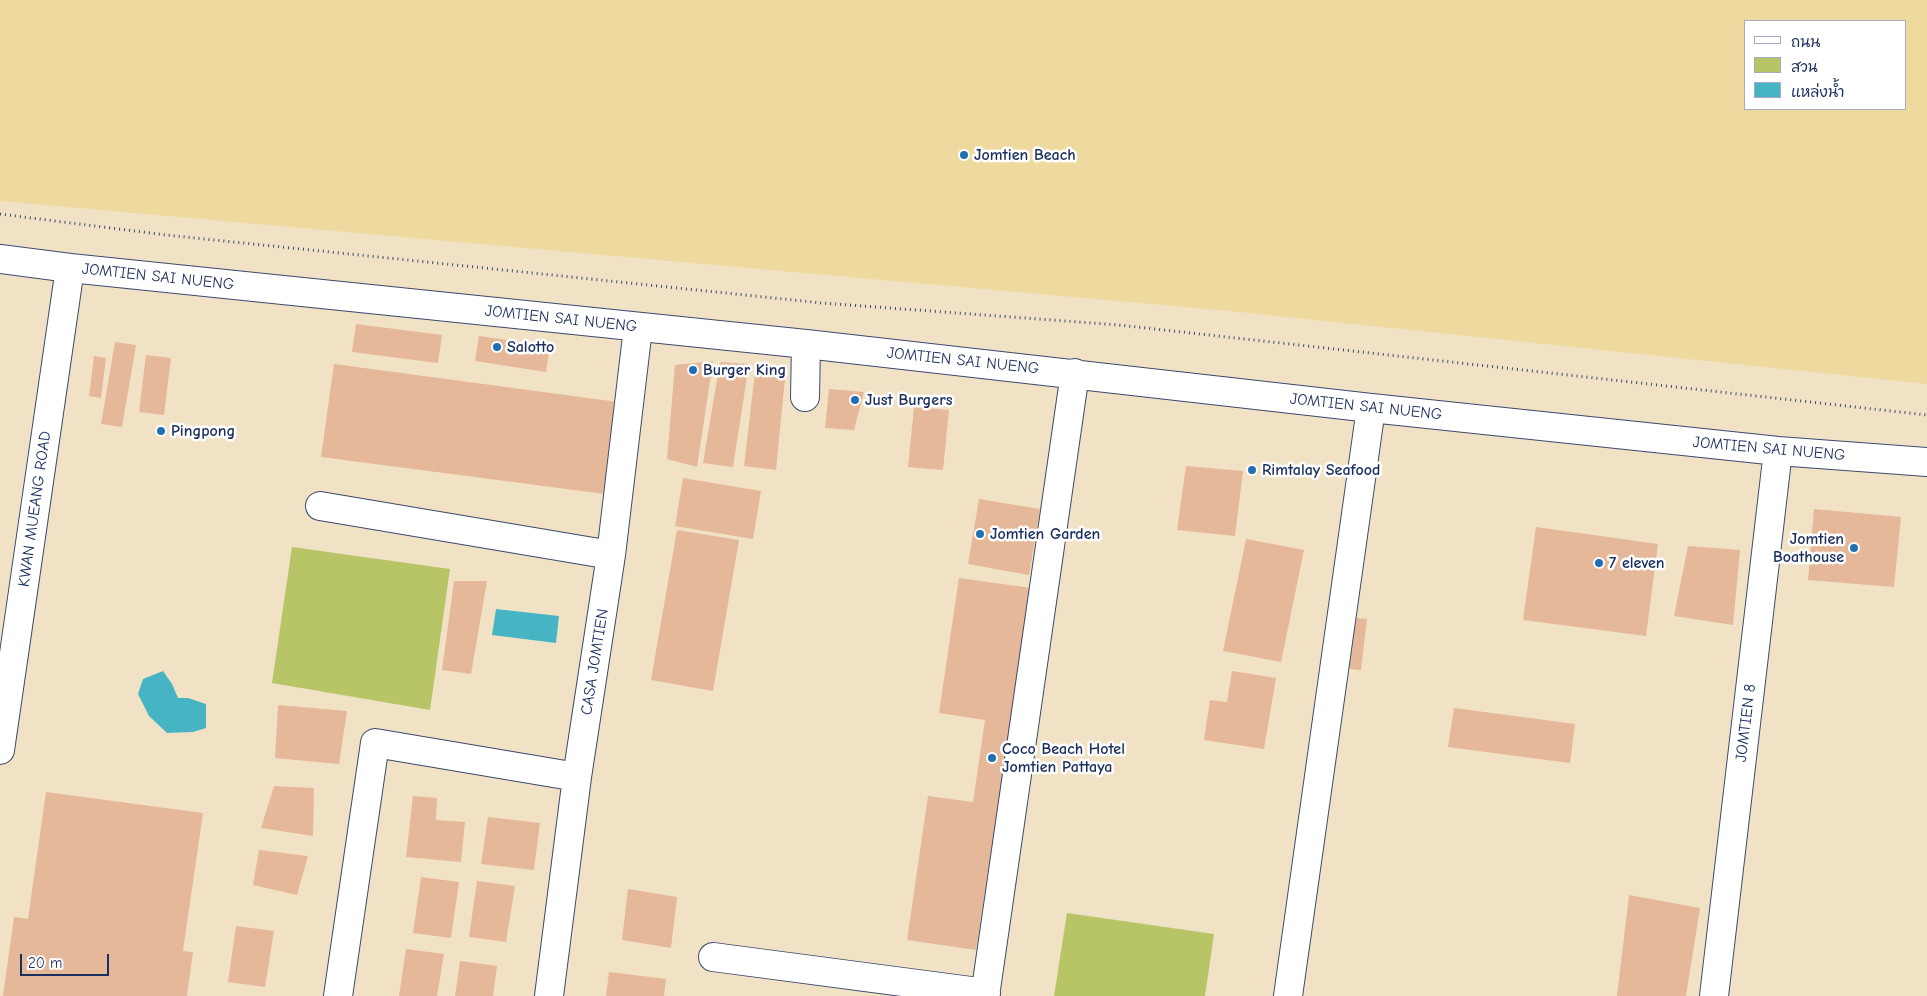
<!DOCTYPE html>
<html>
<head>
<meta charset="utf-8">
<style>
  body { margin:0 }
  #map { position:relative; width:1927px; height:996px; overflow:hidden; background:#f1e2c5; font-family:"Comic Neue","Playpen Sans Thai",sans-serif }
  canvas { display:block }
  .legend { position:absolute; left:1744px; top:20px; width:162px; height:90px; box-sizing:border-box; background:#fff; border:1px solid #a4acbf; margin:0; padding:6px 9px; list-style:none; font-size:15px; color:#1b2f5e }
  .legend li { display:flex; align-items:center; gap:10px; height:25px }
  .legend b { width:25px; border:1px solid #a4acbf }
  .scale { position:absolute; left:20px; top:954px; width:89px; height:22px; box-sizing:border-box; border:2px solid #1b2f5e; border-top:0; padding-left:6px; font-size:15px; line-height:18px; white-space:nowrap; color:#1b2f5e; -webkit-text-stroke:4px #fff; paint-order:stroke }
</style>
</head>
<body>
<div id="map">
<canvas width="1927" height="996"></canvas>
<ul class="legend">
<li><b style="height:6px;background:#fff"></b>ถนน</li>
<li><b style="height:14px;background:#b7c567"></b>สวน</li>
<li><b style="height:14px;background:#47b4c4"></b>แหล่งน้ำ</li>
</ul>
<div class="scale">20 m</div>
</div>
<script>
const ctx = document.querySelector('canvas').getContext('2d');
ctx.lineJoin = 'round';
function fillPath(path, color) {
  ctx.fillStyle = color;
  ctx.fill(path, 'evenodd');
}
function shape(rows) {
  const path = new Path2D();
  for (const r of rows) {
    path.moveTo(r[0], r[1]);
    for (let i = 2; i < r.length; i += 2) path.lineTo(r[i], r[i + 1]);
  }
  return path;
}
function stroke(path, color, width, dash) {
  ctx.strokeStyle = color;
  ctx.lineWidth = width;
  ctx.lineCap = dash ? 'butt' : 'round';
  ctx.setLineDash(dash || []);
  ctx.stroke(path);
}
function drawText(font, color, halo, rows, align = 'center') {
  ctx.font = font + ' "Comic Neue",sans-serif';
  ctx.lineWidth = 5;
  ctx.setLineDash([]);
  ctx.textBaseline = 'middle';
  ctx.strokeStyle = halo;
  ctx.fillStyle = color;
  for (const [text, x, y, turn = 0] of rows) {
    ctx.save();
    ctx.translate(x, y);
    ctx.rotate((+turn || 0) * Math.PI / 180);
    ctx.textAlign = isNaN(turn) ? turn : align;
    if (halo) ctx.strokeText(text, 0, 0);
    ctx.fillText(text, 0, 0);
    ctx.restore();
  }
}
const green = shape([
  [292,547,450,569,430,710,272,683],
  [1067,913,1214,934,1205,996,1054,996]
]);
const sand = shape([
  [0,0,1927,0,1927,384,1229,311,0,201],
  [1746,21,1906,21,1906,109,1746,109]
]);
const water = shape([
  [496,609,559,616,556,643,492,635],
  [163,671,172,684,178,698,188,698,206,704,206,728,193,732,167,733,149,716,138,694,143,679]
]);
const building = shape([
  [356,324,442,335,438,363,352,352],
  [479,336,550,346,546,372,475,361],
  [115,342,136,345,122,427,101,424],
  [146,355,171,358,164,415,139,412],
  [94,356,106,358,101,398,89,396],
  [713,361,697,467,667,459,675,365],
  [720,362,749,364,733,467,703,463],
  [334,364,618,402,605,494,321,457],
  [756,364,786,368,776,470,744,466],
  [829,389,864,392,854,430,825,428],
  [914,407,949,410,943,470,908,467],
  [1186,466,1243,471,1235,536,1177,530],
  [683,478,761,491,753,539,675,526],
  [979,499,1040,509,1029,575,968,564],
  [1814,509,1901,517,1894,587,1808,580],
  [1536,527,1658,544,1646,636,1523,620],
  [677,530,739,540,713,691,651,680],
  [1246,539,1304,550,1281,662,1223,651],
  [1688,546,1740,550,1733,625,1674,616],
  [959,578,1031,588,976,950,907,940,928,796,973,802,985,720,939,713],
  [454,581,487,581,471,674,442,670],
  [1346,617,1367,619,1361,670,1339,668],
  [1232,671,1276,678,1264,749,1204,740,1210,700,1227,702],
  [278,705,347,711,339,764,275,758],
  [1454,708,1575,724,1570,763,1448,747],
  [274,786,314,788,313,836,261,828],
  [46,792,203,813,183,951,193,952,187,996,3,996,14,917,28,919],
  [413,796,437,798,436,820,465,822,461,862,406,857],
  [488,817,540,823,534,870,481,864],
  [259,850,308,856,297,895,253,885],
  [421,877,459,882,451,938,413,933],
  [477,881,515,886,506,942,469,937],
  [628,889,677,897,671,948,622,940],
  [1629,895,1700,908,1686,996,1617,996],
  [236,926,274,931,265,987,228,982],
  [406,949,444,954,437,996,399,996],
  [460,961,497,966,493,996,455,996],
  [609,972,666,979,664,996,606,996]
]);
const path = shape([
  [0,214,166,235,822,303,1119,325,1927,415]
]);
const minor = shape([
  [0,259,70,268,806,344,1371,408,1778,451,1927,462],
  [805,397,806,344],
  [320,506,611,555],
  [0,750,70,268],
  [713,957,986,993],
  [338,996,375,743,577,777],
  [549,996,577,777,611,555,638,328],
  [985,996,1075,373],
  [1288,996,1371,408],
  [1714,996,1778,451]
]);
const markers = [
  [964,155,5,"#1f6fb2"],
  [497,347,5,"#1f6fb2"],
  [693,370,5,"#1f6fb2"],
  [855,400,5,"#1f6fb2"],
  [161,431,5,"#1f6fb2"],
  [1252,470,5,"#1f6fb2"],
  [980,534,5,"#1f6fb2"],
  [1854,548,5,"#1f6fb2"],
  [1599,563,5,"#1f6fb2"],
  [992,758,5,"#1f6fb2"]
];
const poiNames = [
  ["Jomtien Beach",974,155],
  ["Salotto",507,347],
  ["Burger King",703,370],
  ["Just Burgers",865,400],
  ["Pingpong",171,431],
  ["Rimtalay Seafood",1262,470],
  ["Jomtien Garden",990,534],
  ["Jomtien",1844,539,"right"],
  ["Boathouse",1844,557,"right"],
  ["7 eleven",1609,563],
  ["Coco Beach Hotel",1002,749],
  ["Jomtien Pattaya",1002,767]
];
const streetNames = [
  ["JOMTIEN SAI NUENG",158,277,6],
  ["JOMTIEN SAI NUENG",561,319,6],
  ["JOMTIEN SAI NUENG",963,361,6],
  ["JOMTIEN SAI NUENG",1366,407,6],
  ["JOMTIEN SAI NUENG",1769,449,5],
  ["KWAN MUEANG ROAD",35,509,-82],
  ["CASA JOMTIEN",595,662,-81],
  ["JOMTIEN 8",1746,723,-83]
];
fillPath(green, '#b7c567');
fillPath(sand, '#eeda9e');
fillPath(water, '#47b4c4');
fillPath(building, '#e5b899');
stroke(minor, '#3b4a6d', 30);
stroke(path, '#3b4a6d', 3, [1, 4]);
stroke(minor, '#fff', 28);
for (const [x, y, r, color] of markers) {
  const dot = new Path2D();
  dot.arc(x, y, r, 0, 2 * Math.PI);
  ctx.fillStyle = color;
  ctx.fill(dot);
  stroke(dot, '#fff', 2);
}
drawText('bold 16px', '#1b2f5e', '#fff', poiNames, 'left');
drawText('16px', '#1b2f5e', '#fff', streetNames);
</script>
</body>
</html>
